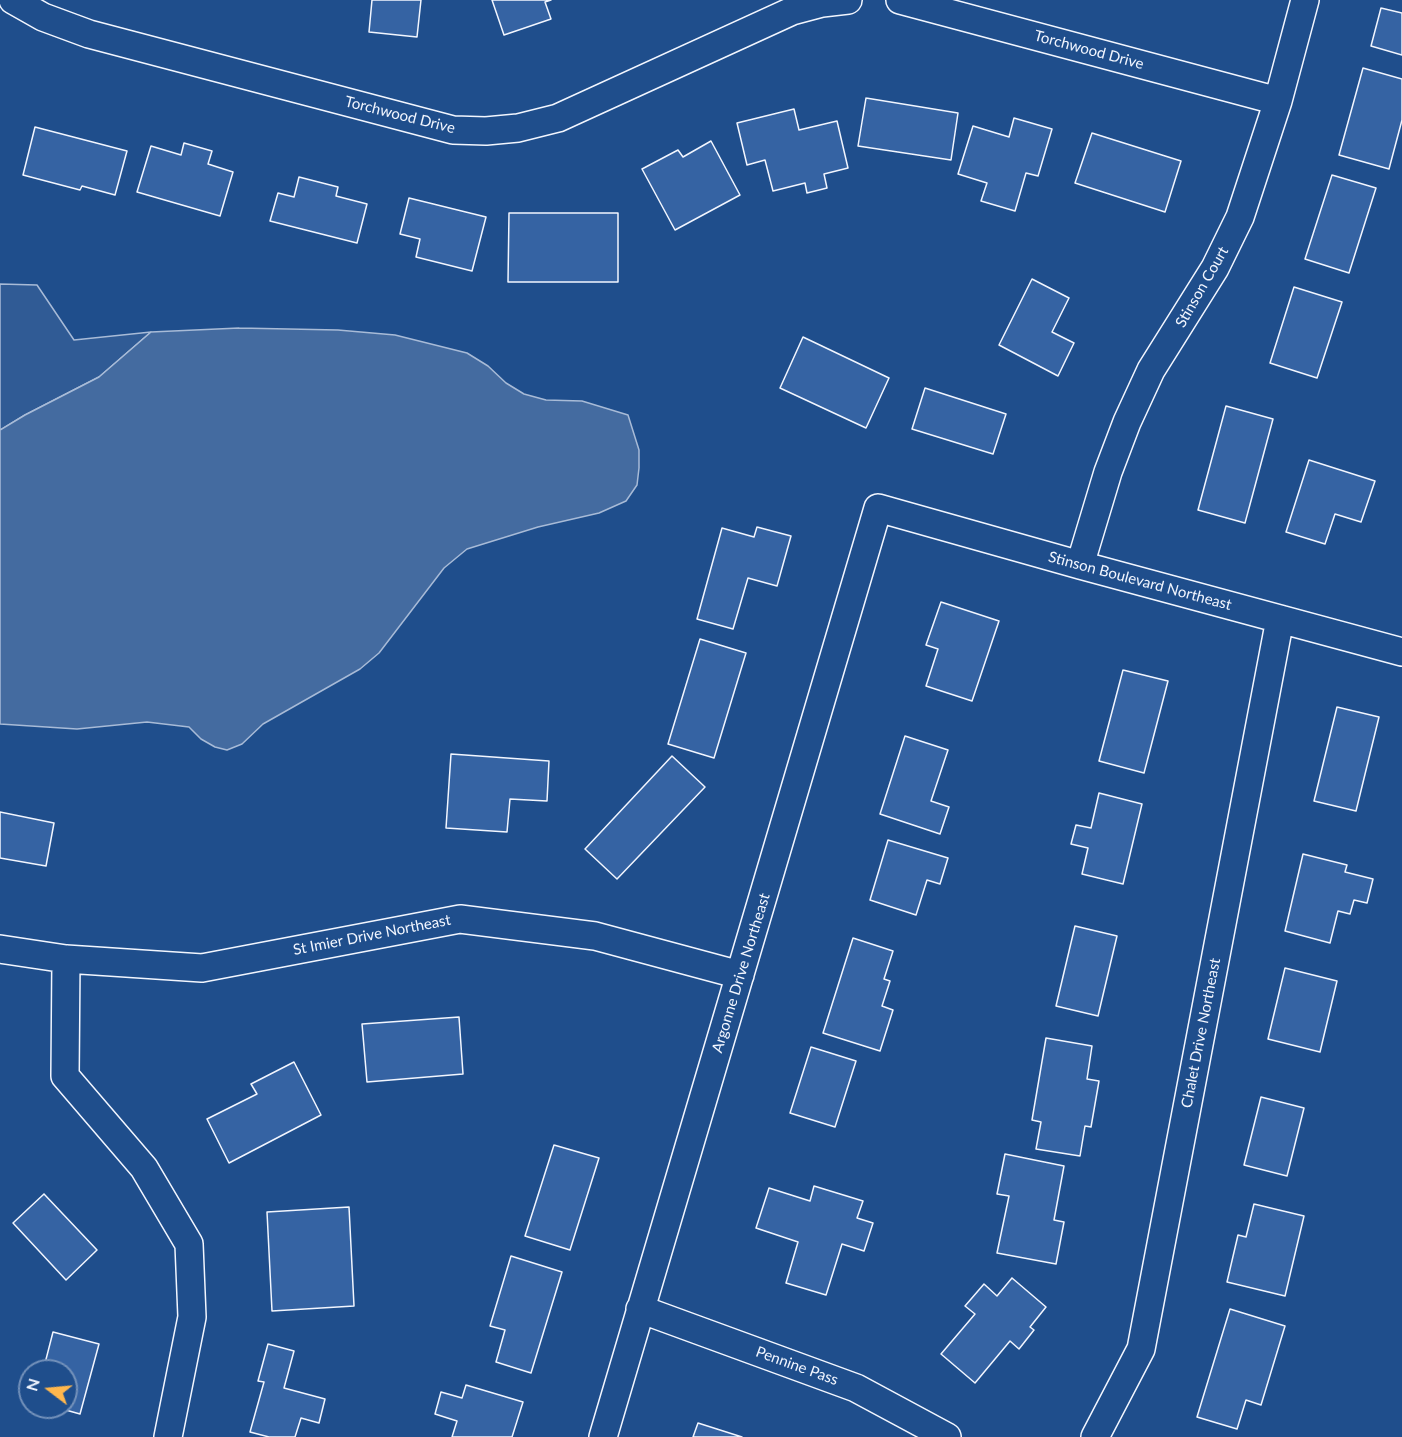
<!DOCTYPE html>
<html>
<head>
<meta charset="utf-8">
<style>
  body { margin:0 }
  #map { position:relative; width:1402px; height:1437px; overflow:hidden; background:#1f4e8c; font-family:Lato,sans-serif }
  canvas { display:block }
  .north { position:absolute; left:18px; top:1359px; width:60px; height:60px; box-sizing:border-box; background:#1f4e8c; border:2px solid #7391ba; border-radius:50%; rotate:286deg; font-size:16px; font-weight:700; line-height:24px; text-align:center; color:#f2f6ff }
  .north::after { content:''; display:block; margin:auto; width:21px; height:27px; background:#ffb74d; clip-path:polygon(50% 0,100% 100%,50% 72%,0 100%) }
</style>
</head>
<body>
<div id="map">
<canvas width="1402" height="1437"></canvas>
<div class="north">N</div>
</div>
<script>
const ctx = document.querySelector('canvas').getContext('2d');
ctx.lineJoin = 'round';
function fillPath(path, color) {
  ctx.fillStyle = color;
  ctx.fill(path, 'evenodd');
}
function shape(rows) {
  const path = new Path2D();
  for (const r of rows) {
    path.moveTo(r[0], r[1]);
    for (let i = 2; i < r.length; i += 2) path.lineTo(r[i], r[i + 1]);
  }
  return path;
}
function stroke(path, color, width, dash) {
  ctx.strokeStyle = color;
  ctx.lineWidth = width;
  ctx.lineCap = dash ? 'butt' : 'round';
  ctx.setLineDash(dash || []);
  ctx.stroke(path);
}
function drawText(font, color, halo, rows, align = 'center') {
  ctx.font = font + ' Lato,sans-serif';
  ctx.lineWidth = 4.5;
  ctx.setLineDash([]);
  ctx.textBaseline = 'middle';
  ctx.strokeStyle = halo;
  ctx.fillStyle = color;
  for (const [text, x, y, turn = 0] of rows) {
    ctx.save();
    ctx.translate(x, y);
    ctx.rotate((+turn || 0) * Math.PI / 180);
    ctx.textAlign = isNaN(turn) ? turn : align;
    if (halo) ctx.strokeText(text, 0, 0);
    ctx.fillText(text, 0, 0);
    ctx.restore();
  }
}
const built = shape([
  [0,284,37,285,74,340,151,332,99,377,25,415,0,430,0,284]
]);
const water = shape([
  [239,328,338,330,395,335,467,353,488,366,506,383,524,394,546,400,582,401,628,415,639,450,639,468,637,485,626,501,599,513,538,527,467,549,444,568,379,653,360,669,263,724,242,744,227,750,215,747,201,739,189,727,147,722,77,729,0,724,0,430,25,415,99,377,151,332,239,328]
]);
const building = shape([
  [372,0,421,0,417,37,369,32,372,0],
  [492,0,551,0,545,2,551,19,504,35,492,0],
  [1381,8,1402,13,1402,55,1371,46,1381,8],
  [1363,68,1402,79,1402,120,1389,169,1339,155,1363,68],
  [866,98,958,113,951,160,858,146,866,98],
  [794,109,799,130,837,121,848,168,824,174,827,188,807,193,805,183,773,191,765,160,747,165,737,123,794,109],
  [1014,118,1052,129,1038,176,1026,173,1015,211,981,201,987,183,958,174,973,126,1009,137,1014,118],
  [35,127,127,151,115,195,82,186,80,190,23,175,35,127],
  [1092,133,1181,161,1165,212,1075,183,1092,133],
  [711,141,740,195,675,230,642,169,678,150,683,157,711,141],
  [184,143,212,151,208,164,233,172,220,216,137,192,151,146,181,155,184,143],
  [1332,175,1376,188,1349,273,1305,259,1332,175],
  [299,177,338,187,336,196,367,204,357,243,270,221,278,193,294,197,299,177],
  [409,198,486,217,472,271,416,257,420,239,400,234,409,198],
  [509,213,618,213,618,282,508,282,509,213],
  [1032,279,1069,298,1052,332,1074,343,1058,376,999,345,1032,279],
  [1294,287,1342,302,1317,378,1270,363,1294,287],
  [803,337,889,378,866,428,780,388,803,337],
  [925,388,1006,414,993,454,912,429,925,388],
  [1226,406,1273,419,1245,523,1198,510,1226,406],
  [1309,460,1375,481,1361,522,1335,514,1325,544,1286,532,1309,460],
  [757,527,791,536,777,586,748,578,733,629,697,619,722,528,754,537,757,527],
  [941,602,999,621,972,701,926,686,938,649,926,645,941,602],
  [700,639,746,653,714,758,668,744,700,639],
  [1123,670,1168,681,1144,773,1099,761,1123,670],
  [1337,707,1379,717,1356,811,1314,801,1337,707],
  [905,736,948,750,931,801,949,807,940,834,880,814,905,736],
  [451,754,549,761,547,801,510,799,507,832,446,828,451,754],
  [672,756,705,787,617,879,585,849,672,756],
  [1099,793,1142,804,1123,884,1082,874,1088,848,1071,844,1076,825,1091,828,1099,793],
  [0,812,54,823,46,866,0,858,0,812],
  [888,840,948,858,940,884,927,880,916,915,870,900,888,840],
  [1303,854,1347,865,1345,872,1373,879,1367,903,1354,900,1350,914,1338,911,1330,943,1285,931,1303,854],
  [1075,926,1117,936,1098,1016,1056,1006,1075,926],
  [853,938,893,951,884,979,890,981,882,1006,893,1010,880,1051,823,1033,853,938],
  [1285,968,1337,981,1320,1052,1268,1039,1285,968],
  [459,1017,463,1074,367,1082,362,1024,459,1017],
  [1046,1038,1092,1046,1087,1079,1099,1081,1091,1127,1085,1126,1080,1156,1036,1149,1041,1122,1032,1120,1046,1038],
  [811,1047,856,1061,835,1127,790,1113,811,1047],
  [294,1062,321,1115,229,1163,207,1119,257,1094,251,1084,294,1062],
  [1261,1097,1304,1108,1287,1176,1244,1165,1261,1097],
  [554,1145,599,1158,570,1250,525,1236,554,1145],
  [1005,1154,1064,1166,1054,1220,1064,1222,1056,1264,997,1253,1009,1196,997,1194,1005,1154],
  [814,1186,863,1201,857,1218,873,1223,864,1251,842,1244,826,1295,786,1283,798,1242,756,1228,769,1188,810,1201,814,1186],
  [44,1194,97,1250,66,1280,13,1223,44,1194],
  [1254,1204,1304,1216,1285,1296,1227,1282,1238,1235,1246,1237,1254,1204],
  [349,1207,354,1306,272,1311,267,1212,349,1207],
  [511,1256,562,1272,531,1373,496,1362,505,1330,490,1326,511,1256],
  [1012,1278,1046,1307,1030,1327,1034,1330,1019,1349,1010,1341,975,1383,941,1354,975,1314,965,1306,984,1284,997,1296,1012,1278],
  [1230,1309,1285,1326,1261,1405,1246,1400,1237,1429,1197,1417,1230,1309],
  [53,1332,99,1344,80,1414,55,1407,66,1407,66,1371,43,1371,53,1332],
  [268,1344,294,1351,284,1388,325,1399,319,1423,301,1418,295,1437,269,1437,250,1432,264,1382,258,1381,268,1344],
  [466,1385,523,1402,512,1437,452,1437,457,1421,435,1414,441,1392,462,1398,466,1385],
  [698,1423,742,1437,693,1437,698,1423]
]);
const street = shape([
  [13,0,43,17,89,34,453,130,486,131,518,128,558,118,792,11,822,3,848,0],
  [900,0,1278,101],
  [1080,565,1108,472,1127,422,1151,370,1215,268,1240,217,1278,101,1305,0],
  [0,949,66,959,202,968,460,919,595,936,740,975],
  [66,959,65,1076,144,1168,189,1244,192,1317,168,1437],
  [640,1309,856,1388,947,1437],
  [603,1437,878,508,1080,565,1402,652],
  [1095,1437,1141,1349,1280,619]
]);
const streetNames = [
  ["Torchwood Drive",1089,50,15],
  ["Torchwood Drive",400,115,14],
  ["Stinson Court",1202,287,-60],
  ["Stinson Boulevard Northeast",1140,581,15],
  ["St Imier Drive Northeast",372,935,-11],
  ["Argonne Drive Northeast",741,973,-73],
  ["Chalet Drive Northeast",1201,1033,-79],
  ["Pennine Pass",797,1366,20]
];
fillPath(built, '#305b95');
stroke(built, '#a8bbd7', 1.5);
fillPath(water, '#446ba0');
stroke(water, '#a8bbd7', 1.5);
fillPath(building, '#3563a3');
stroke(building, '#f2f6ff', 1.5);
stroke(street, '#f2f6ff', 30);
stroke(street, '#1f4e8c', 27);
drawText('15px', '#f2f6ff', '#1f4e8c', streetNames);
</script>
</body>
</html>
